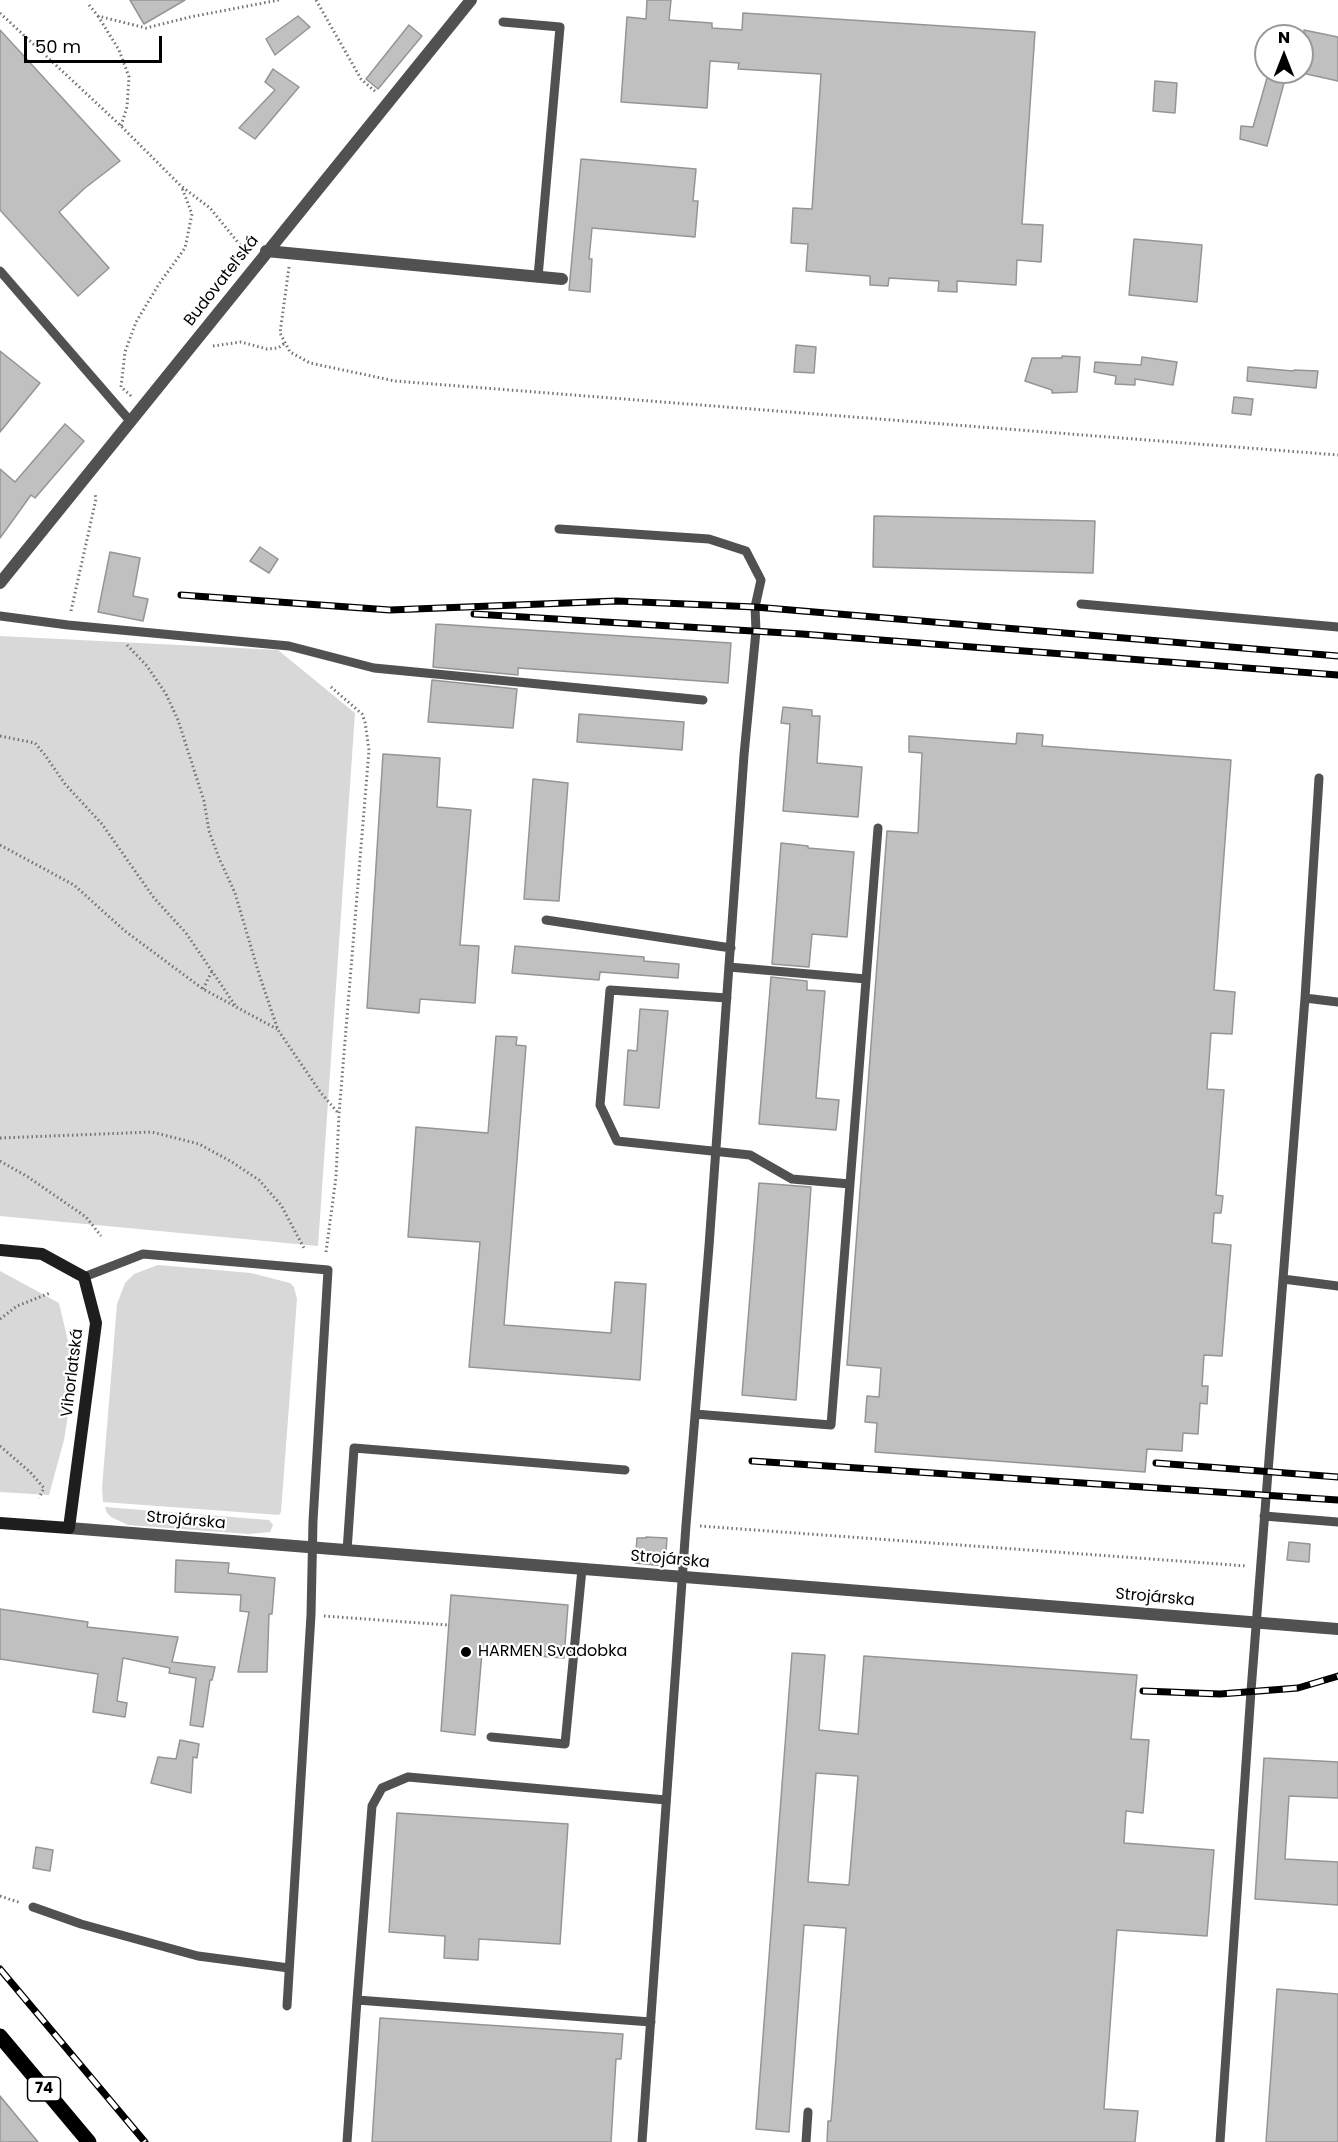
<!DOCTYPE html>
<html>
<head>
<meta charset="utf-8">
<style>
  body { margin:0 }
  #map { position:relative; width:1338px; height:2142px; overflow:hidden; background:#fff; font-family:Poppins,sans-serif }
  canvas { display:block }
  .north { position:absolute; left:1254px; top:24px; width:60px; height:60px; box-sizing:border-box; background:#fff; border:2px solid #999; border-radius:50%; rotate:0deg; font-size:16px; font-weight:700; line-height:24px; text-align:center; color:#000 }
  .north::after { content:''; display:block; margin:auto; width:21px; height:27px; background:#000; clip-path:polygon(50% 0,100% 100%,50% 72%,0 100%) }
  .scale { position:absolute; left:24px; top:36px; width:138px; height:27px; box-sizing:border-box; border:3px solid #000; border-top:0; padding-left:8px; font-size:18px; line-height:21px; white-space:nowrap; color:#000; -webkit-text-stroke:4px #fff; paint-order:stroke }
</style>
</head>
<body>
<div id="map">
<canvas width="1338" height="2142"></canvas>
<div class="north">N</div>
<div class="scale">50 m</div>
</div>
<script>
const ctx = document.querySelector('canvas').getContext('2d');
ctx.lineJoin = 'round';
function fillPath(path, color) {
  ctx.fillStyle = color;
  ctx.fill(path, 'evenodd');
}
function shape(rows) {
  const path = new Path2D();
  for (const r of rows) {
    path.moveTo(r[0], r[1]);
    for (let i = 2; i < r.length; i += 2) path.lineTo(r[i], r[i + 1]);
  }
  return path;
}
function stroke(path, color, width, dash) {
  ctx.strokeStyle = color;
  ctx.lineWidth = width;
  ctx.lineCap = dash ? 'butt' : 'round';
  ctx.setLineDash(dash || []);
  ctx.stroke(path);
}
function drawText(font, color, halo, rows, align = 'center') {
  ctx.font = font + ' Poppins,sans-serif';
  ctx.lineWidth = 4.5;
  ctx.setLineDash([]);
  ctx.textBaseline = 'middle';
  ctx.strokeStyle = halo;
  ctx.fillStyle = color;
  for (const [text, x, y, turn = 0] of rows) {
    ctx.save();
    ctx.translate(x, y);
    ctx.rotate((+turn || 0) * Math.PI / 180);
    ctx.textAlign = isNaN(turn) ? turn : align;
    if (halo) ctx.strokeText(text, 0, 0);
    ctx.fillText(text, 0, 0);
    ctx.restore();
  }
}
const green = shape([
  [0,636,278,650,355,713,318,1246,0,1216],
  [158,1265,251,1273,290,1283,294,1287,297,1299,281,1512,279,1515,103,1502,102,1488,117,1304,125,1283,134,1274],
  [0,1271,59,1303,75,1371,64,1440,49,1495,0,1492],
  [105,1507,269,1520,273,1525,270,1532,249,1534,128,1525,111,1517,107,1513]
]);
const building = shape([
  [130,0,185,0,144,24,130,0],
  [647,0,671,0,669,20,712,23,712,28,742,30,743,13,1035,32,1022,224,1043,225,1041,262,1017,260,1016,285,957,281,957,292,938,291,939,281,889,278,888,286,870,285,870,276,806,271,808,244,791,243,793,208,812,209,821,74,738,69,739,63,710,61,707,108,621,102,627,17,646,19,647,0],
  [298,16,310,27,275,55,266,39,298,16],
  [409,25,422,36,378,89,366,79,409,25],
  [0,30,120,161,85,188,59,212,109,268,78,296,0,210,0,30],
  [1304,30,1338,37,1338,81,1302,73,1304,30],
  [273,69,299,87,255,139,239,128,275,90,265,82,273,69],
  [1267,78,1284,83,1267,146,1240,139,1241,126,1253,127,1267,78],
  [1155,81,1177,83,1175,113,1153,111,1155,81],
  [581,159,696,169,693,201,698,201,695,237,592,228,589,259,592,259,590,292,569,290,581,159],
  [1134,239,1202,245,1197,302,1129,295,1134,239],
  [796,345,816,347,814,373,794,372,796,345],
  [0,351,40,383,0,432,0,351],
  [1062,356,1080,357,1077,392,1052,393,1052,390,1025,381,1032,358,1062,358,1062,356],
  [1142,357,1177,362,1173,385,1135,379,1135,385,1115,384,1116,376,1094,372,1095,362,1141,365,1142,357],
  [1248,367,1293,371,1294,370,1318,371,1316,388,1247,381,1248,367],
  [1234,397,1253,399,1251,415,1232,413,1234,397],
  [65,424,84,441,35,498,31,495,0,538,0,469,15,482,65,424],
  [874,516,1095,521,1093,573,873,567,874,516],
  [260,547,278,559,269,573,250,561,260,547],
  [110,552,140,558,133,596,148,599,143,621,98,612,110,552],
  [436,624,731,643,728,683,518,668,518,675,433,667,436,624],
  [432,680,517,689,513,728,428,722,432,680],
  [783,707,812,710,812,716,820,716,817,763,862,767,858,817,783,811,790,724,781,723,783,707],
  [579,714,684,722,682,750,577,742,579,714],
  [1017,733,1043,735,1042,746,1231,760,1214,990,1235,992,1232,1034,1211,1033,1207,1089,1224,1090,1216,1195,1223,1196,1221,1213,1214,1213,1212,1243,1231,1245,1222,1356,1204,1355,1202,1386,1208,1386,1207,1404,1200,1403,1198,1434,1183,1433,1182,1451,1147,1449,1145,1472,875,1452,877,1423,865,1422,867,1396,879,1397,881,1368,847,1365,887,831,918,833,922,753,909,752,909,736,1016,744,1017,733],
  [383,754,440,758,437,807,471,810,460,945,479,946,475,1003,420,999,419,1013,367,1008,383,754],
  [533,779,568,783,559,901,524,899,533,779],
  [781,843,808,846,808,848,854,852,847,937,812,934,809,967,772,964,781,843],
  [515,946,644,957,644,961,679,964,678,978,600,972,599,980,512,973,515,946],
  [771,977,807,981,807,990,825,991,816,1098,839,1100,836,1130,759,1124,771,977],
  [640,1009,668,1011,659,1108,624,1105,628,1050,637,1051,640,1009],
  [496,1036,517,1037,516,1045,526,1046,504,1325,611,1333,615,1282,646,1284,640,1380,469,1367,480,1242,408,1237,416,1127,488,1133,496,1036],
  [759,1183,811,1187,796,1400,742,1395,759,1183],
  [646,1537,667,1538,665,1566,635,1563,637,1538,646,1538,646,1537],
  [1289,1542,1310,1544,1309,1562,1287,1560,1289,1542],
  [176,1560,229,1563,228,1573,275,1578,272,1614,269,1614,267,1672,238,1672,249,1612,240,1611,241,1595,175,1592,176,1560],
  [451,1595,568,1605,564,1658,482,1652,475,1735,441,1731,451,1595],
  [0,1609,88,1622,87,1627,178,1637,172,1662,215,1667,212,1680,210,1680,203,1727,190,1725,196,1678,169,1673,170,1668,123,1658,117,1701,127,1703,125,1717,93,1712,98,1674,0,1659,0,1609],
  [792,1653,825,1655,819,1730,858,1734,864,1656,1137,1675,1131,1739,1149,1740,1143,1813,1126,1811,1124,1843,1214,1850,1207,1936,1117,1930,1104,2109,1138,2111,1135,2142,827,2142,828,2121,831,2121,846,1928,804,1925,789,2132,756,2129,792,1653],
  [816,1773,858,1776,849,1885,808,1882,816,1773],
  [180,1740,199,1744,197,1758,193,1757,191,1793,151,1783,158,1757,176,1759,180,1740],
  [1264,1758,1338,1762,1338,1798,1289,1796,1285,1859,1338,1862,1338,1905,1255,1899,1264,1758],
  [397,1813,568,1824,560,1944,479,1939,478,1960,444,1958,445,1936,389,1932,397,1813],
  [36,1847,53,1850,50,1871,33,1868,36,1847],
  [1277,1989,1338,1994,1338,2142,1266,2142,1277,1989],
  [380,2018,623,2034,621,2059,616,2059,611,2142,372,2142,380,2018],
  [0,2096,38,2142,0,2142,0,2096]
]);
const path = shape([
  [316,0,361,79,377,93],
  [89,5,98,16,146,28,190,17,279,0],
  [0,13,121,126,181,186,210,208,245,251],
  [98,16,119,50,129,77,127,107,121,126],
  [289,267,280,333,290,352,310,363,395,381,1338,455],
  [213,346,241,342,267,349,278,348,285,343],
  [131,396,121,387,125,352,136,322,159,284,185,248,192,214,182,188],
  [71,611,96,499,95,494],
  [127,645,147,666,166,694,178,720,204,801,209,831,219,858,235,893,259,974,278,1030,321,1093,339,1114],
  [0,736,35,743,45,755,65,784,102,824,154,898,186,933,237,1008],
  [0,845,74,885,125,931,203,989,277,1029],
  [203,989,212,971],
  [0,1138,152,1132,199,1144,232,1162,259,1180,281,1205,305,1250],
  [0,1161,28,1177,86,1217,101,1236],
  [326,1252,336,1177,339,1114,369,750,365,722,362,714,331,687],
  [0,1319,17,1306,50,1293],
  [0,1446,30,1472,44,1488,39,1498],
  [700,1526,1247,1566],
  [324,1616,448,1625],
  [0,1896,21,1903]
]);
const lane = shape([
  [503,22,560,27,538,277],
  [0,271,131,422],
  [559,529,709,539,746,551,761,580,755,607,756,631,744,755,709,1246,686,1525,642,2142],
  [1081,604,1338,627],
  [0,616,68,625,289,646,374,668,703,700],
  [1319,778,1305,998,1338,1002],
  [546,920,731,948],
  [729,967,866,979],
  [727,998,610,990,600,1105,617,1141,750,1155,792,1179,850,1184],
  [84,1277,143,1254,328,1270,313,1521,311,1615,287,2006],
  [1283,1279,1305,998],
  [695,1414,831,1425,878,828],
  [1264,1516,1338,1522],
  [347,1551,354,1448,625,1470],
  [491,1737,565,1744,582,1569],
  [33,1907,81,1924,198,1956,289,1968],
  [357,2000,372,1806,382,1788,408,1777,666,1800],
  [347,2142,357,2000,651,2022],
  [806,2142,808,2112],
  [1220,2142,1251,1691,1283,1279,1338,1286]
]);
const street = shape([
  [266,251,562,279],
  [0,583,471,0],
  [69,1528,1338,1629]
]);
const secondary = shape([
  [0,1250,42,1254,84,1277,96,1323,69,1528,0,1523]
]);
const primary = shape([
  [0,2036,89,2142]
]);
const rail = shape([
  [181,595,390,610,617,601,755,607,1338,656],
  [474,614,802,634,1338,675],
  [752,1461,1338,1500],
  [1156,1463,1338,1477],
  [1143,1691,1220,1694,1298,1688,1338,1676],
  [0,1969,145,2142]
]);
const markers = [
  [466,1652,6,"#000"]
];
const shields = [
  [44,2089,33]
];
const shieldNames = [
  ["74",44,2089]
];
const streetNames = [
  ["Budovateľská",222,281,-52],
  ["Vihorlatská",73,1373,-83],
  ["Strojárska",186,1521,5],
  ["Strojárska",670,1560,5],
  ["Strojárska",1155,1598,5]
];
const poiNames = [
  ["HARMEN Svadobka",478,1652]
];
fillPath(green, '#d8d8d8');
fillPath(building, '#c0c0c0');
stroke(building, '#959595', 1.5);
stroke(path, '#737373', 3, [1.5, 3]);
stroke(lane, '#515151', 9);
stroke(street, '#515151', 12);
stroke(secondary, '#1e1e1e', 12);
stroke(primary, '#000', 15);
stroke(rail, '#000', 7);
stroke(rail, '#fff', 4.5, [14]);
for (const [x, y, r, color] of markers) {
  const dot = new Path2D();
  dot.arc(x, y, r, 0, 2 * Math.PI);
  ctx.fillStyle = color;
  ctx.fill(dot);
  stroke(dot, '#fff', 2);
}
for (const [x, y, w] of shields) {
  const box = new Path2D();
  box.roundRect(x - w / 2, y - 12, w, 24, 4.5);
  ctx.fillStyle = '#fff';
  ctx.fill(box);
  stroke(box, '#000', 1.5);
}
drawText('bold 15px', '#000', null, shieldNames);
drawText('16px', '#000', '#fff', streetNames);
drawText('16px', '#000', '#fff', poiNames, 'left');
</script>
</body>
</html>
